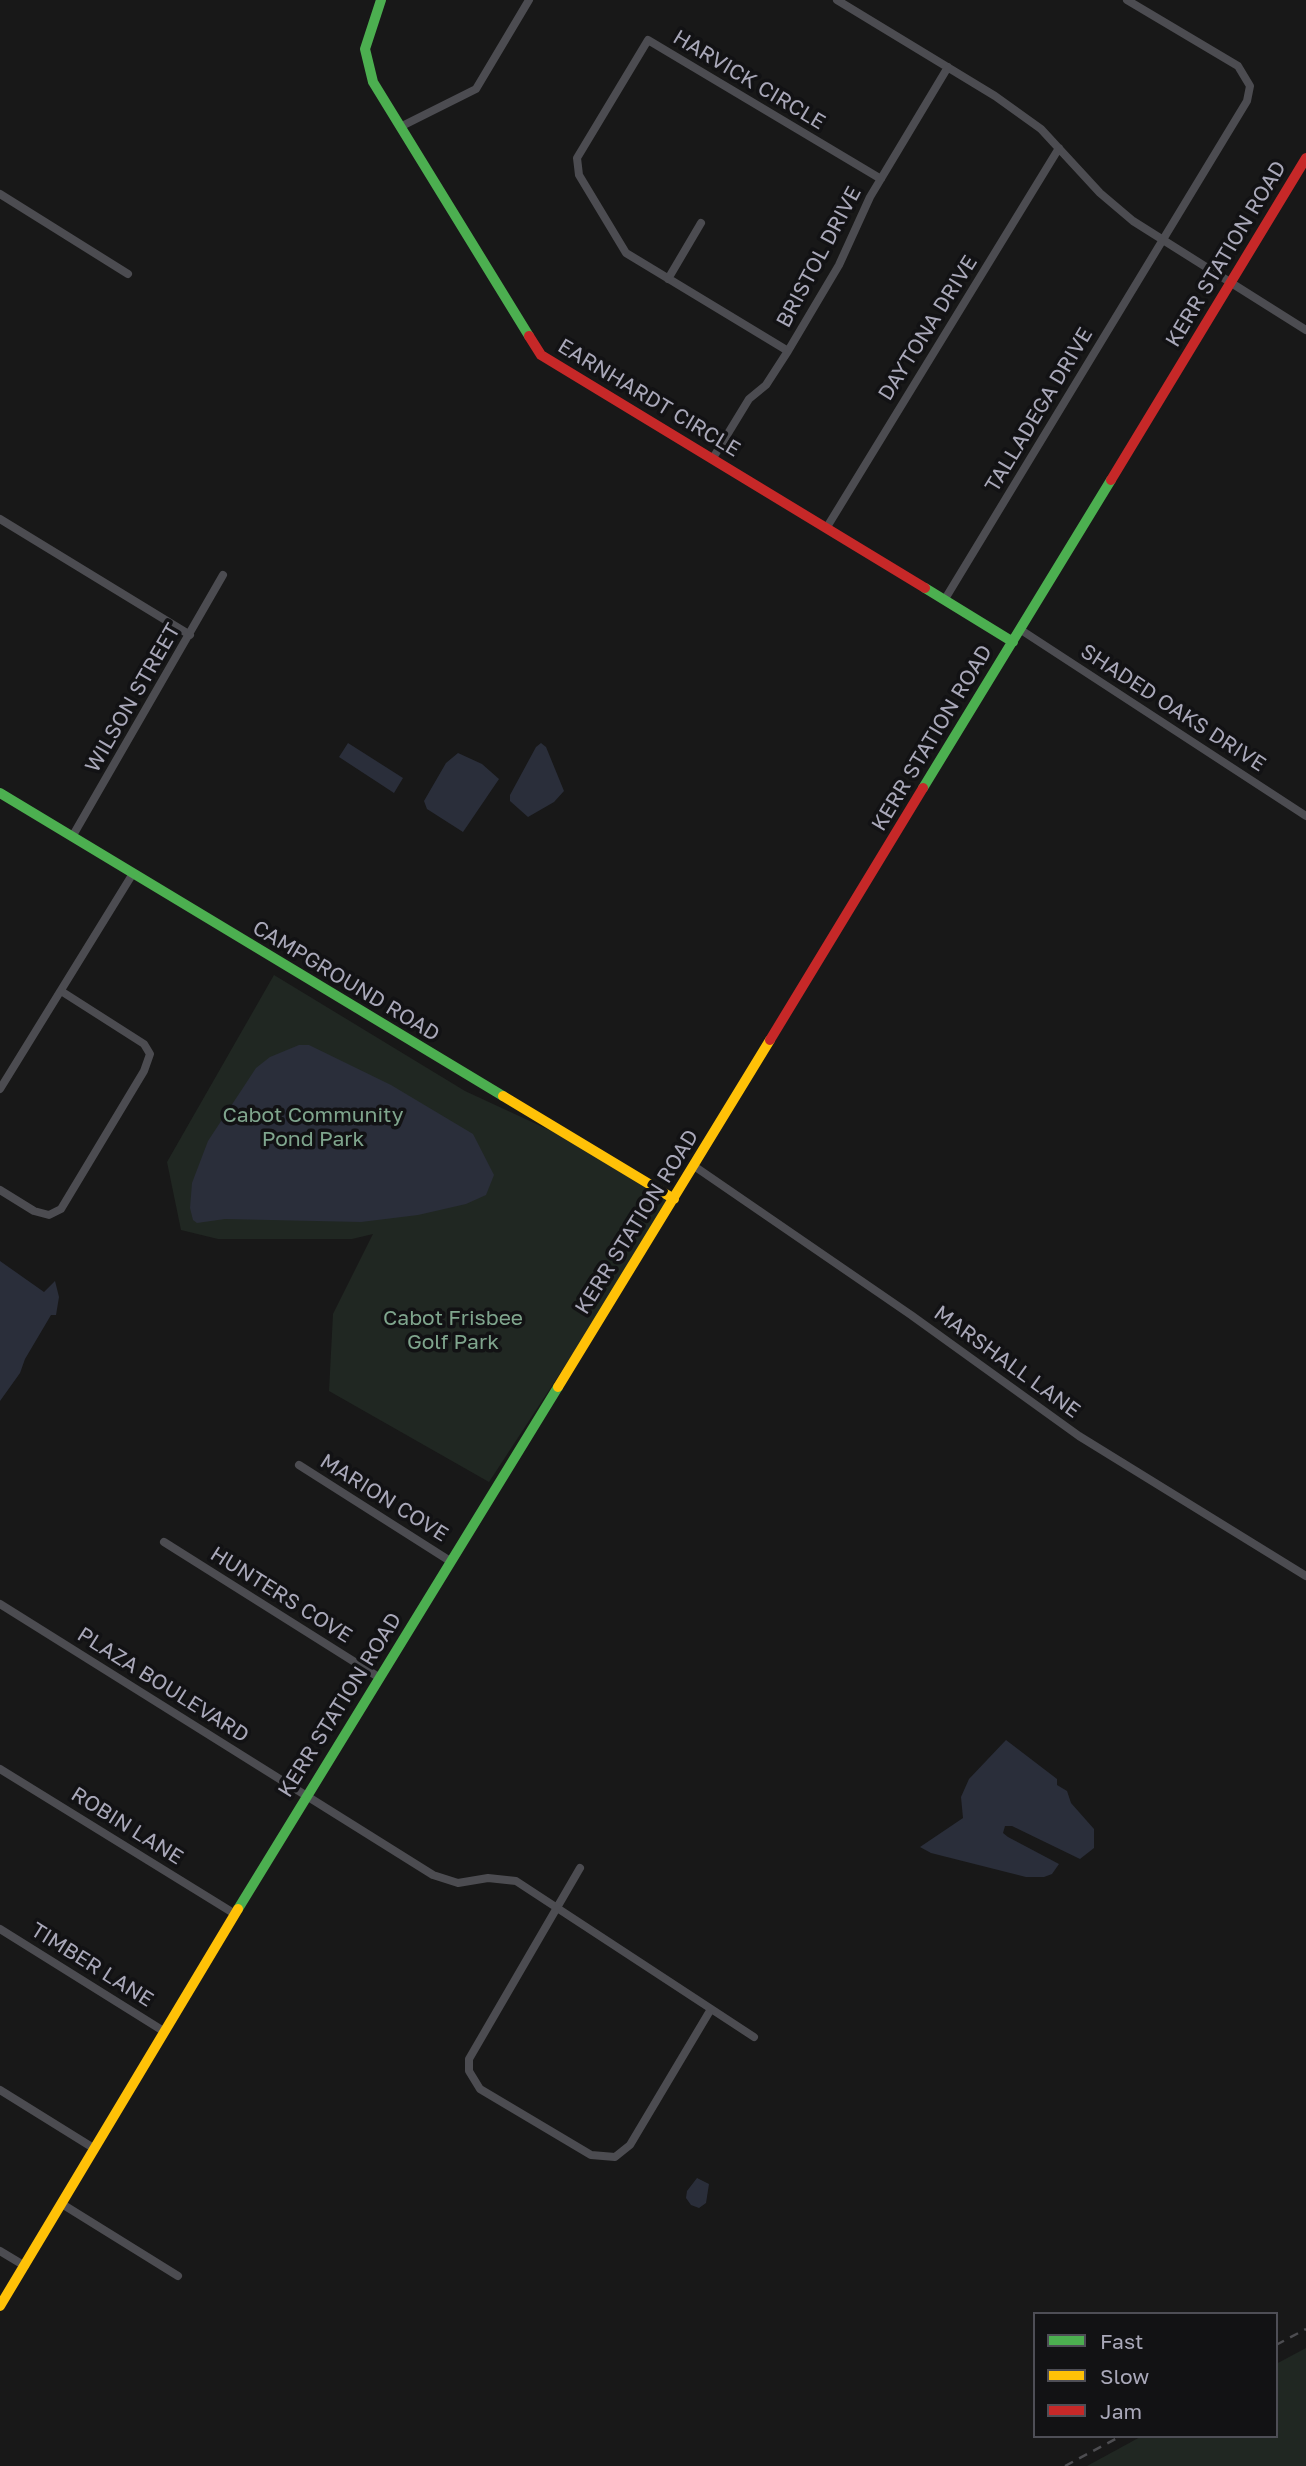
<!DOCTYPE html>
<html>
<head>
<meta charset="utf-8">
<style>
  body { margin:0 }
  #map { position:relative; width:1306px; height:2466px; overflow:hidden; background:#181818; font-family:"Golos Text",sans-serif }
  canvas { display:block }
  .legend { position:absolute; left:1033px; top:2312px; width:245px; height:126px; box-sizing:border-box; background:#121214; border:2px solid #4e4e56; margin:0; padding:9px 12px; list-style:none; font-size:21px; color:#a9a8b9 }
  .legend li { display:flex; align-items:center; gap:14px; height:35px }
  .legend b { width:35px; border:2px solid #4e4e56 }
</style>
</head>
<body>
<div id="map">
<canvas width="1306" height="2466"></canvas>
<ul class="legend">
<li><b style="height:9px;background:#4caf50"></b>Fast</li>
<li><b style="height:9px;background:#ffc107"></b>Slow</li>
<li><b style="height:9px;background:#c62828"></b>Jam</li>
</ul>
</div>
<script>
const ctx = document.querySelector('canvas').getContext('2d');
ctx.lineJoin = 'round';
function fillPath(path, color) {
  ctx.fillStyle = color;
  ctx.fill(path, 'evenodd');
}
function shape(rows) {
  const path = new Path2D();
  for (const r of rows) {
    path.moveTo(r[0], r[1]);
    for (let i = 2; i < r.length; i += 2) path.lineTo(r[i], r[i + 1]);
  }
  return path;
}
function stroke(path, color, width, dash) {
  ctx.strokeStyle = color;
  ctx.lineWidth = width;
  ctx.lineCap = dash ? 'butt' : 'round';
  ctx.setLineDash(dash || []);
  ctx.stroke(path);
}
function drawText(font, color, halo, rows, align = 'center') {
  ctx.font = font + ' "Golos Text",sans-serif';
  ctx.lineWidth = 7;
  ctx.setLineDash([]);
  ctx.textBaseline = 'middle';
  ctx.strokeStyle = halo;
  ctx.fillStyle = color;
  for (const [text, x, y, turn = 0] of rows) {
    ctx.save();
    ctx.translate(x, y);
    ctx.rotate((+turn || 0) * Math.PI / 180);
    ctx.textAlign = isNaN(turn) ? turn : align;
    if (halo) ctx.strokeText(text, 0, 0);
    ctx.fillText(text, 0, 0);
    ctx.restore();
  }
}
const green = shape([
  [274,975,465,1091,586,1147,674,1199,489,1482,329,1391,333,1314,373,1234,352,1239,218,1239,181,1230,167,1162],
  [1306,2348,1306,2466,1087,2466,1142,2436,1276,2436,1276,2364]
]);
const water = shape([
  [348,743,403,778,394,793,339,757],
  [541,743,546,747,564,791,554,802,528,817,510,801,510,795,536,747],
  [458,753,482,764,499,779,463,832,427,809,424,801,446,763],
  [299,1045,309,1045,391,1085,473,1134,494,1175,486,1195,466,1204,418,1215,361,1222,225,1219,197,1223,193,1220,190,1208,192,1183,208,1141,256,1068,270,1057],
  [0,1261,44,1292,55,1281,59,1297,56,1315,51,1315,25,1359,20,1373,0,1401],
  [1006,1740,1057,1779,1057,1785,1067,1791,1071,1803,1094,1829,1094,1848,1080,1859,1012,1826,1005,1826,1003,1833,1008,1837,1059,1864,1052,1874,1044,1877,1026,1877,931,1853,920,1847,963,1818,961,1797,969,1779],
  [697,2178,709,2184,706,2203,699,2208,691,2205,686,2198,687,2191]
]);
const street = shape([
  [837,0,995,96,1041,129,1100,193,1133,221,1306,330],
  [400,127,476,89,529,0],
  [0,194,128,274],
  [668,279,701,223],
  [788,351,626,253,579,175,577,158,648,40,881,179],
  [713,458,749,399,766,385,788,351,839,265,870,197,948,67],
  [0,519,190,635],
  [827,527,1059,148],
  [945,599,1247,101,1250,86,1238,66,1127,0],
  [1021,630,1306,816],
  [72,837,223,575],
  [0,1089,132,875],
  [694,1166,911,1315,1079,1436,1306,1576],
  [0,1190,34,1211,49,1215,61,1209,144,1071,150,1054,144,1044,61,991],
  [299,1465,450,1561],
  [164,1542,380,1678],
  [0,1604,433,1875,458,1883,488,1878,516,1881,754,2037],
  [0,1769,235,1914],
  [580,1868,469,2059,469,2071,480,2089,591,2155,615,2157,630,2145,711,2009],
  [0,1929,165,2032],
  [0,2090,95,2149],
  [62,2204,178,2276],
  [0,2251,25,2266]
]);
const fast = shape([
  [381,0,365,49,373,82,529,336],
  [925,588,1013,642],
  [923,788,1111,480],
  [0,793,503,1096],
  [238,1909,558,1387]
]);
const slow = shape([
  [503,1096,674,1199],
  [558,1387,770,1040],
  [0,2306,238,1909]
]);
const jam = shape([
  [529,336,541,355,925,588],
  [1111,480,1306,158],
  [770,1040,923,788]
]);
const rail = shape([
  [1276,2345,1306,2329],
  [1065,2466,1121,2436]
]);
const streetNames = [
  ["HARVICK CIRCLE",749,80,31],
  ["KERR STATION ROAD",1226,254,-59],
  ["BRISTOL DRIVE",819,257,-62],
  ["DAYTONA DRIVE",928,328,-58],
  ["EARNHARDT CIRCLE",649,398,31],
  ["TALLADEGA DRIVE",1039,410,-59],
  ["WILSON STREET",133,698,-60],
  ["SHADED OAKS DRIVE",1173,708,33],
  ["KERR STATION ROAD",932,738,-59],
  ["CAMPGROUND ROAD",346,981,31],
  ["KERR STATION ROAD",637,1222,-58],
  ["MARSHALL LANE",1007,1362,36],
  ["MARION COVE",384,1498,32],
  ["HUNTERS COVE",281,1595,32],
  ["PLAZA BOULEVARD",163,1685,32],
  ["KERR STATION ROAD",340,1705,-58],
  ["ROBIN LANE",127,1826,32],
  ["TIMBER LANE",92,1965,32]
];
const parkNames = [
  ["Cabot Community",313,1115],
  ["Pond Park",313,1139],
  ["Cabot Frisbee",453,1318],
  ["Golf Park",453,1342]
];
fillPath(green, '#202722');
fillPath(water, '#2a2e3a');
stroke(street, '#4c4c51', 8);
stroke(fast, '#4caf50', 10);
stroke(slow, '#ffc107', 10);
stroke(jam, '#c62828', 10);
stroke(rail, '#4d4d51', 2.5, [9, 7]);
drawText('21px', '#a9a8b9', '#121214', streetNames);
drawText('21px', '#7fa58d', '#121214', parkNames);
</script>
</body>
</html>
